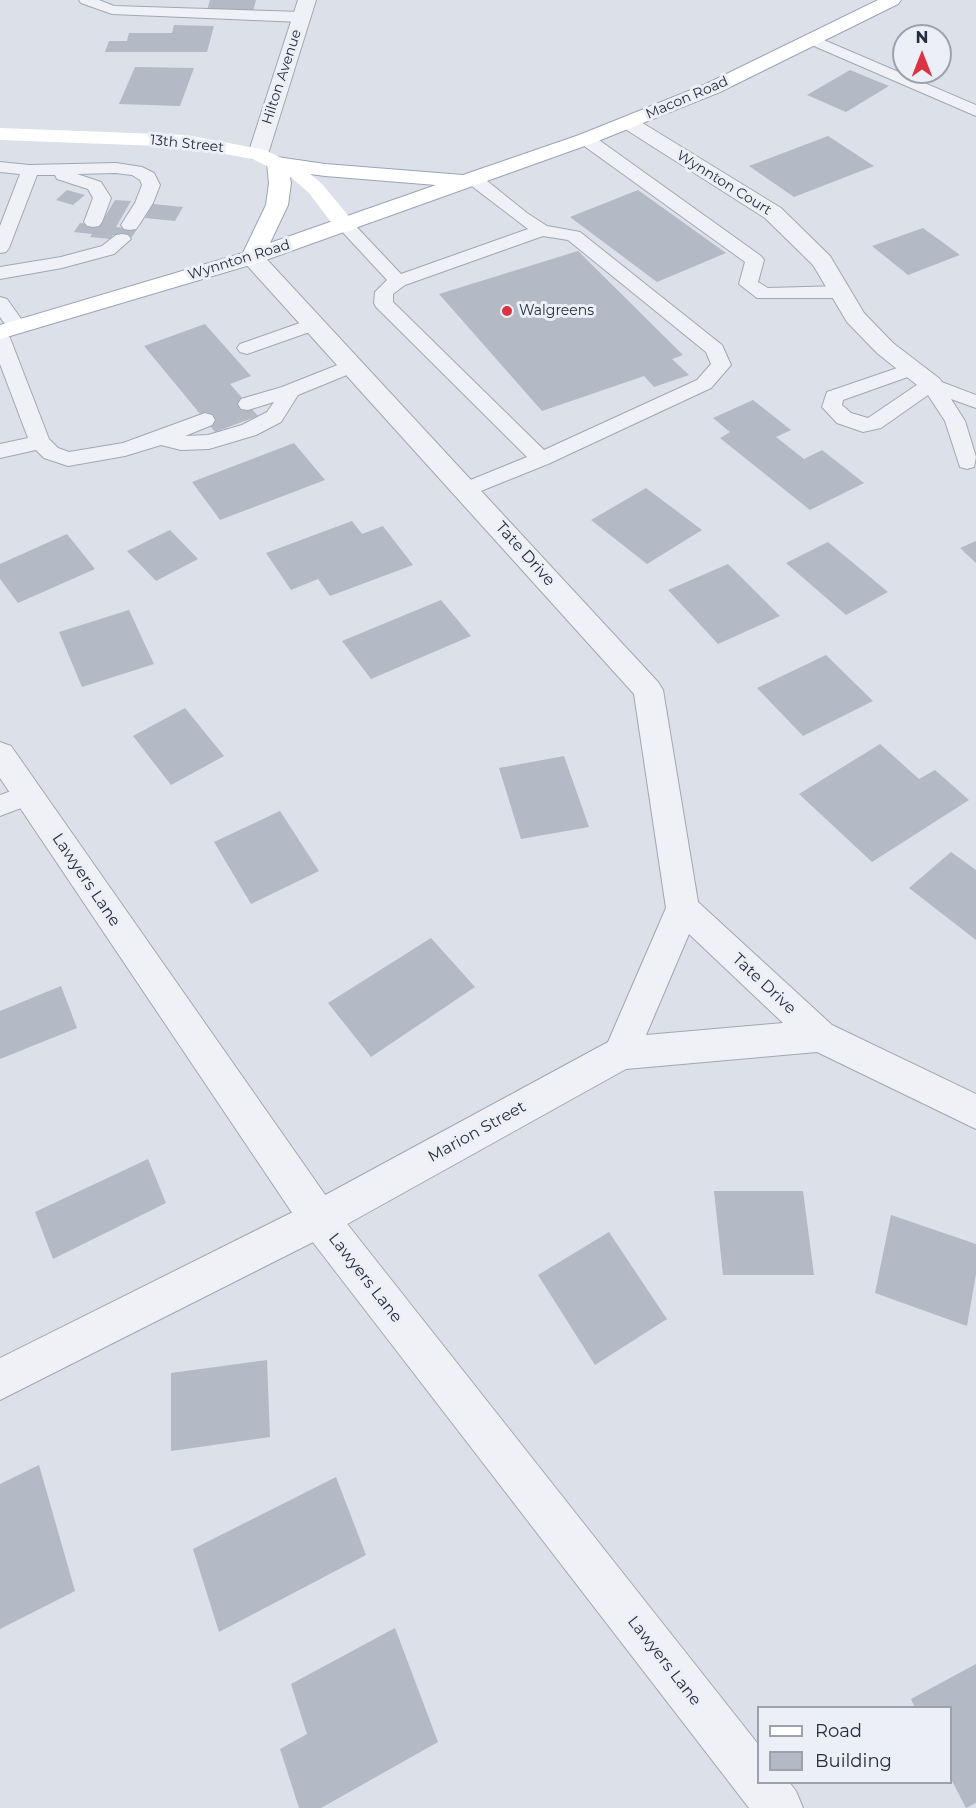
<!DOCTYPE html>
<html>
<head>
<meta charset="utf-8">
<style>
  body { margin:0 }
  #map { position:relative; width:976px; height:1808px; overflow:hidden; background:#dce0e8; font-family:Montserrat,sans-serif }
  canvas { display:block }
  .legend { position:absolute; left:757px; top:1706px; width:195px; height:78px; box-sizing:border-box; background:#eceff5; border:2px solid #9ca1ad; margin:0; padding:8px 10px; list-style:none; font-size:18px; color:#252d40 }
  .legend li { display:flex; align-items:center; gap:12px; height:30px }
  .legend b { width:30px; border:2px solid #9ca1ad }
  .north { position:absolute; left:892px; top:24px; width:60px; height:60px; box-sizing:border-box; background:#eceff5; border:2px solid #9ca1ad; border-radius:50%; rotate:0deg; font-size:16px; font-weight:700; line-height:24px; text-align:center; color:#252d40 }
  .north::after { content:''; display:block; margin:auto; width:21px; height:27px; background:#da3444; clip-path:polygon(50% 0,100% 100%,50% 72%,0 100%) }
</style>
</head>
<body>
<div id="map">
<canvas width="976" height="1808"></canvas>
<ul class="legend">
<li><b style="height:8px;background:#fff"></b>Road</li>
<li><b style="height:16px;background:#b3b9c5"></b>Building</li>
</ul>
<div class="north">N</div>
</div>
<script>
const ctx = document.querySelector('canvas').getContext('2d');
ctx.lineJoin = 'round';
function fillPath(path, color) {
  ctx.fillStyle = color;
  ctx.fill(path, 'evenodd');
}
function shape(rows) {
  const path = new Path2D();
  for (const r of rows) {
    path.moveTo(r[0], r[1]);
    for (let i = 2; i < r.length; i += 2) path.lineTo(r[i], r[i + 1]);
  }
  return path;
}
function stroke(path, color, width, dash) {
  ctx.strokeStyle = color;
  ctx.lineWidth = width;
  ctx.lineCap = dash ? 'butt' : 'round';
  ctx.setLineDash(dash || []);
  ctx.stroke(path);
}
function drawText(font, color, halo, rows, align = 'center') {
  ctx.font = font + ' Montserrat,sans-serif';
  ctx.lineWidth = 6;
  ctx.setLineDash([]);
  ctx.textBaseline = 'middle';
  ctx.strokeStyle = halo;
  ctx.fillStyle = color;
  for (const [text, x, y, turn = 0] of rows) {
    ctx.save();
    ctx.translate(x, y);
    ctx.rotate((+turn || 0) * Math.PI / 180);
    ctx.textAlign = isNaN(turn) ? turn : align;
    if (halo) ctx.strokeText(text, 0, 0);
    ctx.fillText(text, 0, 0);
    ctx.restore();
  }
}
const building = shape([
  [210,0,256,0,253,11,207,10],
  [174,25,214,26,207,52,105,52,109,41,127,41,129,33,172,33],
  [135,67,194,68,180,106,119,104],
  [850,70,889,86,846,112,807,95],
  [828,136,874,166,794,197,749,166],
  [67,190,85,195,73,205,56,200],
  [638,190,726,253,657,282,570,217],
  [115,200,131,201,116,227,137,229,132,237,113,235,110,239,90,237,92,234,74,232,80,223,100,225],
  [153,204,183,207,175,221,145,218],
  [923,228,960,255,908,275,872,246],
  [578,251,683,355,672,359,689,375,654,387,644,376,542,411,439,294],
  [205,324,251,376,230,384,258,416,215,432,144,346],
  [753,400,791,430,776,437,804,459,822,450,864,483,810,510,720,438,730,432,713,418],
  [294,443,325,480,220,520,192,482],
  [646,488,702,530,647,564,591,520],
  [352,521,362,534,383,526,413,565,330,596,318,579,291,590,266,553],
  [170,530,198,559,156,581,127,551],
  [67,534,95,569,18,603,0,579,0,564],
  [976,541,976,563,960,548],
  [828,542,888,592,846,615,786,563],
  [728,564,780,616,718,644,668,590],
  [441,600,471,636,371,679,342,641],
  [129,610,154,664,82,687,59,632],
  [826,655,873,701,803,736,757,688],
  [185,708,224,756,171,785,133,736],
  [880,744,919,779,935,770,969,800,872,862,799,794],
  [564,756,589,827,521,839,499,768],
  [280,811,319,871,251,904,214,842],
  [951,852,976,870,976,940,909,888],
  [431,938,475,987,371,1057,328,1003],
  [61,986,77,1028,0,1059,0,1011],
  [148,1159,166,1203,53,1259,35,1212],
  [714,1191,803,1191,814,1275,723,1275],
  [891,1215,976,1244,976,1274,967,1326,875,1293],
  [609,1232,667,1319,595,1365,538,1275],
  [267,1360,270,1437,171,1451,171,1373],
  [39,1465,75,1591,0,1629,0,1484],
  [336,1477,366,1555,219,1632,193,1549],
  [395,1628,438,1742,321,1808,299,1808,280,1749,307,1734,291,1684],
  [976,1664,976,1803,966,1808,950,1777,950,1708,915,1708,911,1699]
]);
const service = shape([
  [79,0,99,0,114,6,301,12,309,17,301,22,112,14,81,3,79,0],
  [812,35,976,105,976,116,807,43,804,40,807,37,812,35],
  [586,134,592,135,761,256,764,260,758,282,768,288,841,286,848,288,850,292,848,296,841,298,757,298,739,284,745,262,580,143,578,139,580,135,586,134],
  [0,162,29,165,116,163,142,167,154,173,160,185,153,203,139,225,136,229,130,230,124,229,121,225,135,203,142,185,140,180,132,175,116,173,77,174,101,182,111,198,102,222,99,226,93,227,87,226,84,222,93,198,88,189,57,179,55,175,37,175,9,248,6,252,0,253,0,226,20,174,0,172,0,162],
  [475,175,481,176,527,213,547,226,580,232,722,345,731,365,711,388,548,464,466,497,458,495,455,490,458,485,527,457,376,307,374,303,375,292,387,280,336,225,339,221,351,221,401,274,528,229,469,184,466,180,469,176,475,175],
  [543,236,568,240,706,352,711,364,697,380,544,450,393,302,393,294,405,285,543,236],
  [122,234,128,235,131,239,114,254,62,268,0,279,0,267,61,257,102,246,116,235,122,234],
  [0,297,7,299,24,323,27,327,24,331,10,331,0,317,0,297],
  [314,318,321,320,324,324,321,328,247,354,240,352,237,348,240,344,314,318],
  [0,332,7,334,10,338,49,439,58,448,69,452,123,443,205,413,212,415,215,420,212,425,185,436,208,435,242,425,267,412,274,402,248,410,241,409,238,404,241,399,282,387,345,362,352,360,359,362,362,366,359,370,298,395,281,422,256,435,209,449,181,450,161,445,125,456,68,466,44,458,36,450,0,458,0,444,28,438,0,364,0,332],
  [912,363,919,365,922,369,919,373,843,400,842,405,851,413,868,418,924,380,931,378,976,395,976,408,951,399,965,421,976,457,974,467,967,469,960,467,945,421,928,395,881,428,863,432,837,423,822,407,827,392,912,363],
  [28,785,37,788,41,795,37,802,0,816,0,795,28,785]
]);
const minor = shape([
  [629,117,636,119,781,208,830,256,864,313,893,343,940,379,943,384,940,389,931,392,922,389,877,353,847,322,813,265,765,218,622,127,619,123,622,119,629,117],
  [252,250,260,252,658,682,663,690,698,902,832,1025,976,1094,976,1129,817,1052,626,1069,333,1232,0,1400,0,1358,305,1206,608,1042,666,908,634,694,244,262,241,257,244,252,252,250],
  [689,934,783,1023,646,1035,689,934]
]);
const tertiary = shape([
  [298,0,316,0,268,154,265,158,258,160,251,158,248,154,298,0],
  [0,742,11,746,333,1206,758,1744,758,1782,789,1782,796,1791,803,1808,749,1808,305,1232,0,778,0,742]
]);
const secondary = shape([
  [0,128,187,135,265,150,306,170,323,185,356,225,353,230,345,232,337,230,309,193,292,178,252,159,187,147,0,140,0,128]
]);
const primary = shape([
  [878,0,901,0,898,4,720,92,593,143,260,262,0,339,0,325,243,253,266,205,269,183,267,163,270,159,277,157,325,164,463,175,579,135,706,84,878,0],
  [289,171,325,176,436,185,270,243,288,205,291,183,289,171]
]);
const markers = [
  [507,311,6,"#da3444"]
];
const farStreetnames = [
  ["Hilton Avenue",282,77,-72],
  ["Macon Road",687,98,-23],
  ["13th Street",187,144,6],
  ["Wynnton Court",724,183,32],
  ["Wynnton Road",239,260,-17]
];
const farPoinames = [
  ["Walgreens",519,311]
];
const streetNames = [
  ["Tate Drive",525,554,48],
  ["Lawyers Lane",86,880,56],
  ["Tate Drive",764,984,43],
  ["Marion Street",477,1132,-29],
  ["Lawyers Lane",365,1278,52],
  ["Lawyers Lane",664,1661,52]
];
fillPath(building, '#b3b9c5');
stroke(service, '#a1a7b2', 2);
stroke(minor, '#a1a7b2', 2);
stroke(tertiary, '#a1a7b2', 2);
stroke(primary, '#9ba4b5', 2);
fillPath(service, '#eff1f6');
fillPath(minor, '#eff1f6');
fillPath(tertiary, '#eff1f6');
fillPath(secondary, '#fff');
fillPath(primary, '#fff');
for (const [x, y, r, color] of markers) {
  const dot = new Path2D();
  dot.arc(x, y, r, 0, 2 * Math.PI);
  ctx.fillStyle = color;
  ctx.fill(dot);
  stroke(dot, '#eceff5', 2);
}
drawText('14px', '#252d40', '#eceff5', farStreetnames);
drawText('14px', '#252d40', '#eceff5', farPoinames, 'left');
drawText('16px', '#252d40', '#eceff5', streetNames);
</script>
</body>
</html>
